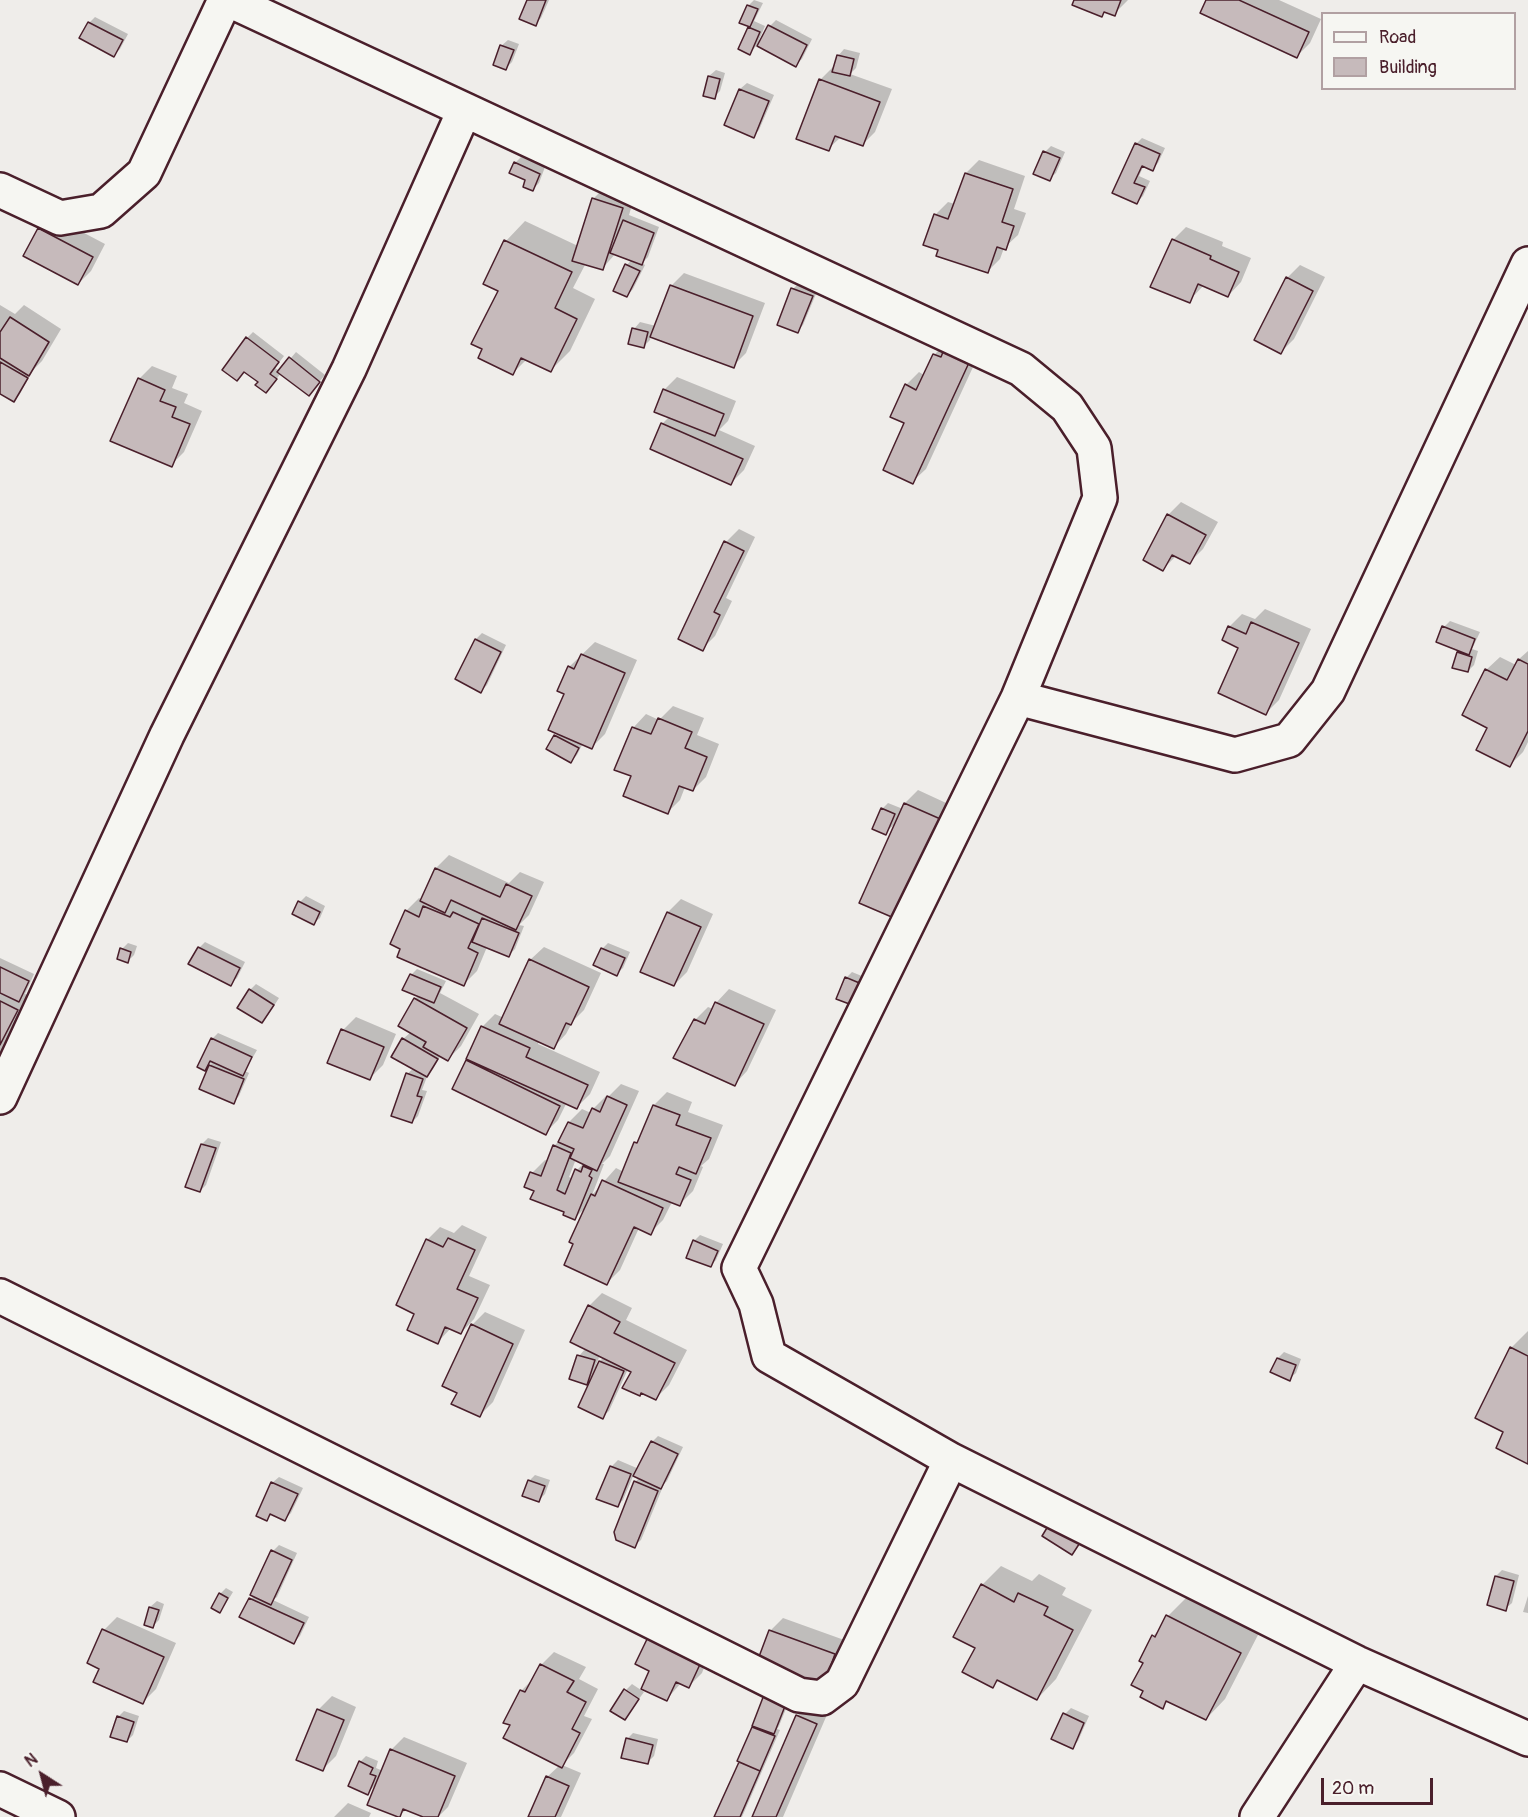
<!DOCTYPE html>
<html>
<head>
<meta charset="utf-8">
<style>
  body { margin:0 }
  #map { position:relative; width:1528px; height:1817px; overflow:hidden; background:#efedea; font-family:Pangolin,sans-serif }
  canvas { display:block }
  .legend { position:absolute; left:1321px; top:12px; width:195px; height:78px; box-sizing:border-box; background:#f6f6f2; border:2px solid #b1a0a2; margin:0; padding:8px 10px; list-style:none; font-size:18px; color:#4a1f2b }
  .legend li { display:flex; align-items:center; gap:12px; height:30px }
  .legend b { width:30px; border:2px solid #b1a0a2 }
  .north { position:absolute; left:12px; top:1745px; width:60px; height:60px; -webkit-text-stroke:4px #f6f6f2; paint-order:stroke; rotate:324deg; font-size:16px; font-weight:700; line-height:24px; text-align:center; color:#4a1f2b }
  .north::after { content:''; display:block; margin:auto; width:21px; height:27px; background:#4a1f2b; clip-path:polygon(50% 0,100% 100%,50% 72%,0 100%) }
  .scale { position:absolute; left:1321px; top:1778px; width:112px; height:27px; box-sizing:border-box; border:3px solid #4a1f2b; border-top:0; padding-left:8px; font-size:18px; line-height:21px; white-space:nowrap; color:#4a1f2b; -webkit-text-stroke:4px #f6f6f2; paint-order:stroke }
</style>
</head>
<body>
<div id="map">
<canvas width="1528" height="1817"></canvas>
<ul class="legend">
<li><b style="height:8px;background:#f6f6f2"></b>Road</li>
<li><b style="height:16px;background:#c6babb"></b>Building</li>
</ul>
<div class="north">N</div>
<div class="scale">20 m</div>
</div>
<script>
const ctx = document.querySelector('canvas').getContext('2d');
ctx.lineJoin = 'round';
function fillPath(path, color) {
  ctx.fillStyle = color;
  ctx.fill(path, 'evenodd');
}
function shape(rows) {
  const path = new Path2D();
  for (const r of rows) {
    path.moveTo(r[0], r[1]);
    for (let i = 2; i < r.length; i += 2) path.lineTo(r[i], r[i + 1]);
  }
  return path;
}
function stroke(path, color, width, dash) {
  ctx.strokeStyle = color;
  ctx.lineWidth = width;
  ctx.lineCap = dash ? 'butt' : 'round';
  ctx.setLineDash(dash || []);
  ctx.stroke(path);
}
const shadow = shape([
  [528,0,549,0,541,18,535,24],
  [754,0,763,3,754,21,765,26,759,40,761,41,770,26,776,20,812,39,802,59,795,65,757,45,750,53,749,28,752,26,741,22,748,6],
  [1076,0,1128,0,1114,14,1106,11,1102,15],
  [1207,0,1279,0,1321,19,1310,43,1297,56],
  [95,17,128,34,120,49,114,55,89,23],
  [508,40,519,44,512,62,506,68,501,46],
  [844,49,860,53,856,68,850,74,892,89,875,132,862,145,841,137,828,149,820,80,833,67,835,68,838,56],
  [716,70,725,73,720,91,714,97,709,76],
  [747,83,774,95,759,130,753,136,726,124,740,89],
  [1142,138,1165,148,1158,163,1152,169,1144,165,1139,176,1150,181,1143,196,1137,202,1114,192,1136,144],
  [1051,146,1065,152,1056,173,1049,179,1045,152],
  [521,157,545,167,539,183,533,189,527,179,515,163],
  [979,160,1025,176,1014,209,1026,213,1018,235,1004,248,1000,259,987,272,939,250,935,215,948,202,955,204,966,173],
  [606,186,635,195,629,215,659,227,648,257,642,263,645,265,633,289,627,296,627,265,632,259,616,253,602,269,586,263,573,288,595,299,570,351,551,370,527,359,513,373,500,291,485,283,506,241,525,221,578,246,593,199],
  [52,216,105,244,91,271,78,284,39,229],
  [1186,227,1223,242,1222,246,1251,258,1241,282,1228,296,1204,285,1189,301,1173,240],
  [1300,265,1325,277,1294,339,1281,352,1287,278],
  [684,273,765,303,746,353,733,366,651,336,650,340,644,346,634,329,640,322,656,326,671,286],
  [799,283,818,289,803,325,797,331,793,289],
  [0,305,15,314,24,305,61,329,42,361,32,371,20,394,14,400,0,392],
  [253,332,284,356,275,368,280,371,296,352,325,375,314,388,281,373,272,385,260,382,245,370,247,338],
  [985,341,926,469,912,482,906,422,906,385,919,372,924,375,934,355,947,342],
  [152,366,177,376,172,388,188,394,184,403,202,411,184,452,171,465,139,379],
  [677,377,736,401,728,421,719,430,755,446,744,470,731,483,652,448,663,423,669,417,664,390],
  [1181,502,1218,522,1203,549,1190,562,1177,555,1163,569,1168,515],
  [739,529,755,537,726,598,732,601,715,636,702,649,726,542],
  [1265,609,1311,629,1279,700,1266,713,1240,647,1224,640,1229,627,1242,614,1255,619],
  [1450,621,1480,632,1472,649,1478,651,1474,665,1468,671,1458,653,1461,650,1444,627],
  [482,633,506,645,487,685,481,691,476,639],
  [595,642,637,660,605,734,592,747,583,743,577,755,570,762,555,736,558,733,569,667],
  [1528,651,1528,742,1523,752,1510,765,1489,727,1486,670,1500,657,1516,665,1519,659],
  [673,706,704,718,697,735,719,744,706,777,693,790,685,787,680,800,667,813,633,775,633,728,646,714,659,720],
  [918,790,957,808,914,907,897,822,885,833,882,809,888,803,903,809,905,803],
  [449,855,509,883,520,872,544,882,529,915,519,925,524,926,515,949,509,955,487,947,477,971,464,984,406,911,419,898,422,900,436,868],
  [306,896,325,906,320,918,313,924,300,902],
  [681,899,713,914,687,972,674,985,668,912],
  [205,942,245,962,237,978,230,984,199,948],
  [128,943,137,946,134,955,128,961,122,949],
  [608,943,630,952,623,968,616,974,602,949],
  [544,947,601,973,584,1010,573,1021,566,1034,553,1048,539,1041,538,1044,600,1072,590,1094,577,1107,567,1102,558,1120,545,1133,467,1061,470,1059,482,1027,495,1014,504,1018,530,960],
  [0,958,34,974,25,994,30,996,0,1055],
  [417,969,446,981,440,993,479,1014,461,1046,448,1059,441,1055,433,1069,428,1074,422,1090,427,1091,418,1116,412,1122,407,1074,414,1068,403,1039,411,1032,415,999,419,995,411,975],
  [852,972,874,981,860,1007,846,978],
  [256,984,279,998,268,1015,262,1021,250,990],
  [729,989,776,1010,747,1071,734,1085,695,1020,708,1007,713,1009,716,1003],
  [356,1017,396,1034,383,1065,370,1078,343,1030],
  [218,1033,257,1050,245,1071,249,1073,239,1096,233,1102,201,1089,212,1062,205,1069,212,1039],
  [621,1084,639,1091,610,1156,602,1164,604,1164,592,1195,616,1168,624,1172,636,1143,641,1137,654,1105,667,1092,692,1102,688,1112,723,1125,709,1159,701,1166,703,1167,693,1191,680,1204,672,1202,663,1220,650,1233,639,1228,620,1270,607,1283,587,1206,575,1218,536,1190,532,1173,545,1160,548,1161,554,1146,562,1138,569,1122,582,1109,591,1113,593,1109,606,1096,608,1097],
  [576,1159,584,1163,577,1170,573,1179,569,1177],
  [208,1138,221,1142,206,1185,200,1191,202,1144],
  [462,1225,487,1237,469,1276,490,1285,474,1319,461,1333,451,1328,438,1342,416,1313,427,1240,440,1227,454,1233],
  [700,1235,723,1244,716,1260,710,1266,694,1241],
  [602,1293,632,1308,626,1320,687,1350,669,1385,656,1398,633,1371,628,1369,609,1411,602,1417,593,1376,586,1383,579,1356,586,1348,589,1306],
  [600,1355,604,1357,596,1365],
  [485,1312,525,1330,493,1402,480,1415,459,1393,472,1325],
  [1528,1331,1528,1462,1505,1431,1511,1348],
  [1284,1352,1301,1359,1296,1373,1289,1379,1272,1371,1278,1358],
  [658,1436,683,1447,667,1481,664,1484,641,1540,634,1546,635,1482,640,1477,634,1474,623,1500,617,1506,598,1498,612,1466,618,1460,639,1469,652,1442],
  [535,1475,550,1480,545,1494,539,1500,529,1481],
  [279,1477,303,1488,291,1513,285,1519,272,1514,267,1519,272,1483],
  [279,1545,297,1553,277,1597,273,1600,309,1617,300,1636,294,1642,241,1616,254,1595,273,1551],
  [1001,1566,1032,1581,1039,1574,1066,1588,1062,1595,1092,1610,1056,1679,1037,1699,1000,1679,993,1686,977,1648,982,1585],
  [1502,1570,1519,1575,1512,1603,1505,1609,1496,1576],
  [226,1588,233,1592,225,1605,219,1611,220,1594],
  [1528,1596,1528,1613,1523,1612],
  [1187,1597,1259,1633,1225,1699,1206,1719,1169,1700,1162,1707,1145,1690,1145,1662,1153,1636,1163,1626,1168,1616],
  [157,1601,164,1604,159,1620,153,1626,150,1607],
  [117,1617,176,1643,156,1689,143,1702,101,1668,104,1630],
  [783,1618,847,1641,823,1684,770,1631],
  [663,1623,727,1671,721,1677,705,1665,702,1673,689,1686,681,1683,667,1699,651,1670],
  [554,1652,586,1667,579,1679,598,1689,584,1716,592,1719,574,1753,562,1765,581,1773,561,1817,530,1817,547,1777,560,1765,512,1725,521,1691,533,1679,541,1665],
  [632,1684,644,1692,625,1718,626,1690],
  [769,1688,794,1689,779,1726,777,1729,780,1730,742,1817,716,1817,741,1761,739,1760],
  [332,1696,356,1707,336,1756,323,1769,297,1759,319,1709],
  [810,1702,829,1710,783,1817,754,1817,797,1716],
  [1071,1708,1089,1716,1078,1741,1072,1747,1065,1714],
  [124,1711,139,1716,133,1735,127,1741,118,1717],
  [633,1733,658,1739,654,1756,648,1762,627,1739],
  [404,1737,467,1763,448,1807,438,1817,427,1817,407,1809,399,1816,377,1783,368,1793,360,1762,366,1756,378,1761,376,1768,383,1771,391,1750],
  [348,1803,371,1813,369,1817,334,1817]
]);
const building = shape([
  [527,0,546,0,536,26,519,19,527,0],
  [1074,0,1121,0,1115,16,1104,12,1102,17,1072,5,1074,0],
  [1206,0,1239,0,1309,32,1297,58,1200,13,1206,0],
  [747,5,758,9,750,27,739,23,747,5],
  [88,22,123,40,114,57,79,38,88,22],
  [768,25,807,45,796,67,757,46,768,25],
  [748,27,760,32,750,55,738,49,748,27],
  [500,45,514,50,506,70,493,65,500,45],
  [837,55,854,59,850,76,832,72,837,55],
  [708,76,720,79,715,99,703,96,708,76],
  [819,79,880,102,863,146,835,136,829,151,796,139,819,79],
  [739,89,769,101,754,138,724,125,739,89],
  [1135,143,1160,154,1153,171,1142,166,1134,183,1145,187,1137,204,1112,193,1135,143],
  [1043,151,1060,158,1050,181,1033,174,1043,151],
  [514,162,540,174,533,191,523,187,525,180,509,173,514,162],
  [965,173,1013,189,1002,222,1014,226,1006,250,997,247,988,273,936,256,938,250,923,245,934,214,948,219,965,173],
  [592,198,623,208,603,270,572,261,592,198],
  [623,220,654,233,642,265,610,253,623,220],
  [38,228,93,257,78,285,23,256,38,228],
  [1172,239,1211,256,1210,259,1239,272,1228,297,1198,284,1190,303,1150,287,1172,239],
  [504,240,572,272,555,308,577,319,551,372,521,358,513,375,478,358,482,349,471,344,498,291,483,284,504,240],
  [625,264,640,271,627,297,613,291,625,264],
  [1286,277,1313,291,1281,354,1254,340,1286,277],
  [670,285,753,316,734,368,650,337,670,285],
  [791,288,813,296,798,333,777,325,791,288],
  [10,317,49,342,29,376,0,358,0,332,10,317],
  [632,328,648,332,644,348,628,344,632,328],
  [246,337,279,362,270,374,277,379,266,393,255,385,258,382,244,372,237,381,222,370,246,337],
  [947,342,973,354,913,484,883,470,904,423,890,417,905,384,916,390,933,354,941,357,947,342],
  [289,357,320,382,309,396,277,372,289,357],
  [0,362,28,378,14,402,0,394,0,362],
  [138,378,165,390,160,401,176,407,172,417,190,424,172,467,110,441,138,378],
  [663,389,724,414,715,436,654,412,663,389],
  [661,423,743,459,731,485,650,449,661,423],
  [1167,514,1206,535,1190,564,1172,555,1163,571,1143,560,1167,514],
  [724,541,744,551,714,612,720,615,703,651,678,639,724,541],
  [1251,622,1299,643,1266,715,1218,693,1238,648,1222,640,1228,626,1246,634,1251,622],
  [1442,626,1475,639,1469,655,1436,642,1442,626],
  [475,639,501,652,481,693,455,679,475,639],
  [1457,652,1472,657,1468,672,1452,668,1457,652],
  [581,654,625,673,592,749,548,730,564,694,557,691,568,666,574,669,581,654],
  [1518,659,1528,664,1528,731,1510,767,1476,750,1487,728,1462,715,1485,669,1507,680,1518,659],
  [658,718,692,732,685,748,707,757,693,791,679,786,668,814,623,796,631,776,614,770,632,727,651,734,658,718],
  [554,735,579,748,571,763,546,749,554,735],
  [904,803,945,821,901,921,859,903,904,803],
  [881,808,895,814,886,835,872,829,881,808],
  [435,868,500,897,506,884,532,896,516,930,451,900,445,913,420,901,435,868],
  [298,901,320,912,314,925,292,914,298,901],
  [423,906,450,917,453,912,479,924,468,948,478,953,464,986,397,957,400,949,390,944,405,910,419,917,423,906],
  [667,912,701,927,674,986,640,972,667,912],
  [482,918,519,933,509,957,472,942,482,918],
  [198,947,240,968,231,986,188,964,198,947],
  [120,948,131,952,128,963,117,959,120,948],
  [601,948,625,958,617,976,593,965,601,948],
  [529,959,589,987,571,1025,566,1023,554,1049,499,1024,529,959],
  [0,967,29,981,19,1002,0,993,0,967],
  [410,974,441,987,434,1003,402,990,410,974],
  [845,977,869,987,860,1008,836,999,845,977],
  [249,989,274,1005,262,1023,237,1008,249,989],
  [414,998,467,1028,448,1061,423,1047,426,1042,398,1026,414,998],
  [0,1001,18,1010,0,1045,0,1001],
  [715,1002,764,1024,735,1086,673,1058,694,1019,705,1024,715,1002],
  [481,1026,530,1048,526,1057,588,1085,577,1109,466,1059,481,1026],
  [341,1029,384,1047,370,1080,327,1063,341,1029],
  [211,1038,252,1057,243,1076,210,1061,205,1071,197,1067,211,1038],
  [402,1038,438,1059,427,1077,391,1057,402,1038],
  [466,1060,560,1106,546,1135,452,1089,466,1060],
  [209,1065,244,1079,234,1104,199,1089,209,1065],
  [406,1073,423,1079,417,1096,422,1097,412,1123,391,1116,406,1073],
  [607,1096,627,1105,597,1171,570,1158,574,1149,558,1142,568,1122,583,1128,592,1108,600,1112,607,1096],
  [653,1105,680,1115,676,1125,711,1138,696,1174,679,1167,676,1174,691,1180,680,1206,618,1182,634,1142,637,1143,653,1105],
  [201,1144,216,1148,200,1192,185,1187,201,1144],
  [553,1145,571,1153,557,1190,565,1194,575,1169,581,1172,583,1166,592,1170,589,1176,592,1178,575,1220,563,1215,564,1212,530,1199,534,1191,524,1187,530,1172,541,1176,553,1145],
  [602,1180,663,1208,651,1235,634,1227,607,1285,564,1265,573,1244,569,1242,591,1194,595,1196,602,1180],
  [448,1238,475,1250,457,1289,478,1298,461,1334,445,1327,438,1344,407,1330,414,1314,396,1305,426,1239,443,1247,448,1238],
  [693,1240,718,1251,711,1267,686,1258,693,1240],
  [588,1305,620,1322,614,1333,675,1363,656,1400,641,1393,640,1396,622,1388,631,1372,570,1342,588,1305],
  [471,1324,513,1344,480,1417,451,1404,457,1393,442,1386,471,1324],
  [1510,1347,1528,1356,1528,1464,1496,1448,1503,1432,1475,1418,1510,1347],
  [577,1355,595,1360,587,1385,569,1379,577,1355],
  [1277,1358,1296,1365,1290,1381,1270,1372,1277,1358],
  [599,1361,624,1371,603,1419,578,1407,599,1361],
  [651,1441,678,1454,661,1489,633,1476,651,1441],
  [610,1466,631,1474,618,1507,596,1499,610,1466],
  [528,1480,545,1486,539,1502,522,1496,528,1480],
  [634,1481,658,1491,635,1548,616,1540,614,1532,634,1481],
  [271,1482,298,1494,285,1521,270,1514,267,1521,256,1516,271,1482],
  [1053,1518,1083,1538,1072,1555,1042,1536,1053,1518],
  [271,1550,292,1560,271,1605,250,1595,271,1550],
  [1495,1576,1514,1581,1506,1611,1487,1605,1495,1576],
  [981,1584,1014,1602,1018,1593,1048,1607,1044,1615,1073,1630,1037,1700,997,1680,993,1688,962,1672,975,1648,953,1637,981,1584],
  [219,1593,228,1598,220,1613,211,1608,219,1593],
  [249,1598,304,1623,294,1644,239,1617,249,1598],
  [149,1607,159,1610,153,1628,144,1625,149,1607],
  [1166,1615,1241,1653,1206,1720,1166,1701,1163,1709,1140,1697,1143,1691,1131,1685,1143,1663,1139,1661,1152,1635,1155,1637,1166,1615],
  [102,1629,164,1657,143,1704,93,1682,99,1669,87,1663,102,1629],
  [769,1630,835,1654,824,1685,757,1662,769,1630],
  [649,1635,702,1660,689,1688,676,1682,667,1701,641,1689,649,1671,635,1664,649,1635],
  [540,1664,574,1681,567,1692,586,1702,572,1729,580,1733,562,1768,503,1738,510,1725,503,1723,520,1690,525,1692,540,1664],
  [767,1687,789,1696,774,1734,752,1726,767,1687],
  [624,1689,639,1699,625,1720,610,1711,624,1689],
  [317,1709,344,1720,323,1771,296,1760,317,1709],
  [1063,1713,1084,1723,1073,1749,1051,1739,1063,1713],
  [796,1715,817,1724,776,1817,752,1817,796,1715],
  [117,1716,134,1722,127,1742,110,1737,117,1716],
  [752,1727,775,1736,760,1771,737,1761,752,1727],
  [626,1738,653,1745,648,1764,621,1758,626,1738],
  [390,1749,455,1776,438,1817,423,1817,403,1809,400,1817,398,1817,367,1805,390,1749],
  [359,1761,373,1768,370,1774,376,1776,368,1795,348,1786,359,1761],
  [739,1762,760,1771,740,1817,714,1817,739,1762],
  [546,1776,569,1786,555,1817,528,1817,546,1776]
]);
const street = shape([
  [229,0,1021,369,1067,407,1094,448,1100,498,1018,698,739,1268,756,1304,769,1356,951,1460,1357,1663,1528,1739],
  [0,190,60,218,101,211,144,173,225,0],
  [1018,698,1235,755,1289,740,1328,691,1528,264],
  [0,1097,167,735,349,369,464,111],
  [0,1296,799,1695,822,1698,842,1683,951,1460],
  [0,1789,58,1817],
  [1257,1817,1357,1663]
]);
fillPath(shadow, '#0003');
fillPath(building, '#c6babb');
stroke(building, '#4a1f2b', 1.5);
stroke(street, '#4a1f2b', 38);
stroke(street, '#f6f6f2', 33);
</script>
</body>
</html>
